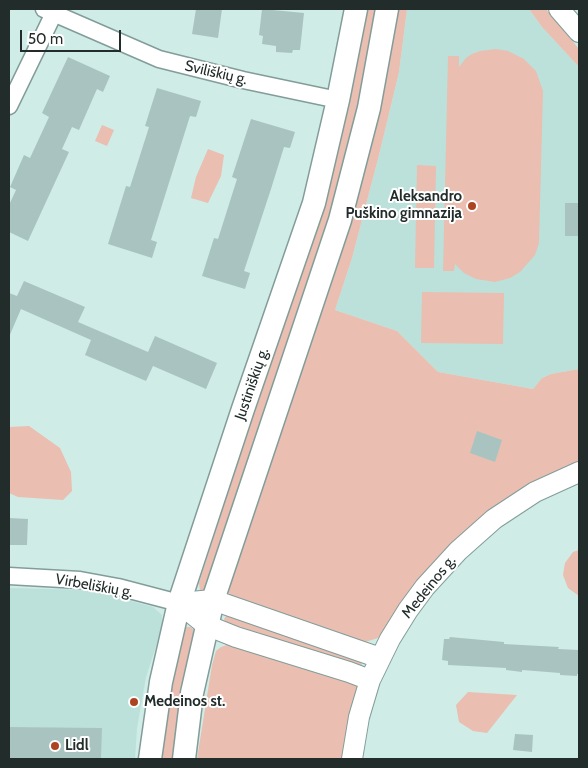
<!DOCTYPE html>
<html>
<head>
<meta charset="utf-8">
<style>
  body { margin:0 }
  #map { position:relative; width:588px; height:768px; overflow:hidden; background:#d0ece7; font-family:Cabin,sans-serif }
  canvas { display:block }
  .frame { position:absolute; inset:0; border:10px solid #222d2b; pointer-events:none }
  .scale { position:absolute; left:20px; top:30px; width:101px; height:22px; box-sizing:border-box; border:2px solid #222d2b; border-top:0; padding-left:6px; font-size:15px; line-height:18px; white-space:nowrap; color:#222d2b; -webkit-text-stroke:4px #fff; paint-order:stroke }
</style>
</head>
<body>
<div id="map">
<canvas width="588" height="768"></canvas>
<div class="frame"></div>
<div class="scale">50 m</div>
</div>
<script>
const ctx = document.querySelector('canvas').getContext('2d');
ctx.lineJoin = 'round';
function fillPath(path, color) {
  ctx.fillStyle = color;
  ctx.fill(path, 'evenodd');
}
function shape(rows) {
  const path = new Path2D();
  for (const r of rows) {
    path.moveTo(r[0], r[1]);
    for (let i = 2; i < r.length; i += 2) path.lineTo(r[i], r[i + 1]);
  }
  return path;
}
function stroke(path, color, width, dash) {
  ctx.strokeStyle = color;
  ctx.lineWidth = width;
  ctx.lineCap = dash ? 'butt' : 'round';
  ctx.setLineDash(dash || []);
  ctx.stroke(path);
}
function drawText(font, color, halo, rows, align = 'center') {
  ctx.font = font + ' Cabin,sans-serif';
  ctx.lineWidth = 4;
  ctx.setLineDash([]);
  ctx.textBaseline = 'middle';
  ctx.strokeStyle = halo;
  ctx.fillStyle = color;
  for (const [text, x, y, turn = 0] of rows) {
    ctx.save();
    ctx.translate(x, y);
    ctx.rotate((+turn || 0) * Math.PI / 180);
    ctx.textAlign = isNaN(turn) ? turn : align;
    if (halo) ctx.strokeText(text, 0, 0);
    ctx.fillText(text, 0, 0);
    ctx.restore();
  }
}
const built = shape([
  [407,9,529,9,542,27,579,67,579,369,551,374,542,378,533,389,438,372,397,331,335,310,352,258,379,155,399,72],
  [9,588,91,590,153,607,162,615,162,628,146,677,137,728,135,759,9,759]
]);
const green = shape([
  [362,9,378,9,370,63,325,242,230,513,206,589,200,591,199,583,230,486],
  [394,9,407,9,399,72,379,155,352,258,335,310,397,331,438,372,533,389,542,378,551,374,579,369,579,463,538,483,378,638,362,643,235,601,229,593,226,586],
  [529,9,546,9,579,49,579,67,542,27],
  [496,49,508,51,524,59,536,71,543,91,539,243,535,255,520,272,510,278,495,282,476,279,464,273,455,264,454,271,443,271,448,56,459,56,459,67,466,58,472,54,480,51],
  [102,125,114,130,107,146,95,141],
  [208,149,224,155,221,176,208,203,191,198,196,177],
  [417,165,436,166,434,268,415,268],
  [422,292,504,293,503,344,421,343],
  [29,426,60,448,71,472,72,491,63,500,18,497,9,493,9,427],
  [579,550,579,596,568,588,563,575,565,563,573,552],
  [227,615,360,659,362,665,358,666,225,622,224,619],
  [185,627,190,627,193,629,194,635,174,759,159,759,161,731],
  [230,644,354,682,358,686,345,759,197,759,212,665,216,651,221,647],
  [468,692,517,695,487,733,473,731,459,722,456,705]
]);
const building = shape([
  [196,9,222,9,218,38,192,34],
  [262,9,304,13,300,50,293,50,292,53,276,52,276,46,262,44,263,36,259,35],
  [68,57,110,76,103,92,97,89,79,130,72,127,62,149,69,152,28,241,9,232,9,205,16,190,10,187,24,155,30,158,49,117,42,113],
  [157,88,201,101,196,117,190,116,151,240,157,242,152,258,108,244,126,186,130,187,149,127,145,126],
  [251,119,295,132,290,148,284,147,271,189,244,271,250,273,245,289,202,276,214,238,218,239,237,179,232,177],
  [565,203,579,203,579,236,565,236],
  [24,281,85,307,78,322,148,352,155,336,217,363,206,389,153,366,146,381,85,355,91,340,21,309,9,337,9,293,17,296],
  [477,431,502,440,495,462,470,453],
  [9,518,28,519,27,545,9,545],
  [450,637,504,642,504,644,559,647,558,649,579,650,579,674,577,674,577,676,560,675,560,673,522,670,522,672,506,670,506,668,448,665,448,661,442,660,444,639,449,639],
  [9,727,102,728,101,759,9,759],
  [515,734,533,735,532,752,513,750]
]);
const minor = shape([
  [44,9,159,59,243,80,338,100],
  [9,106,56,9],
  [9,576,80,580,118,587,179,603]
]);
const tertiary = shape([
  [559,9,579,32],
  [179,603,213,600,380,658],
  [179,603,206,625,236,637,349,672,370,680],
  [352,759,359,717,370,680,390,639,408,610,425,587,458,551,494,519,535,492,579,472]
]);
const secondary = shape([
  [150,759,161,682,179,603,243,409,314,203,338,100,356,9],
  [184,759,192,693,213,600,340,220,369,108,387,9]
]);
const markers = [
  [472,206,5,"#ac4423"],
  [134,702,5,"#ac4423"],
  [55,746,5,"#ac4423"]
];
const streetNames = [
  ["Sviliškių g.",216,73,13],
  ["Justiniškių g.",252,384,-71],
  ["Virbeliškių g.",94,586,10],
  ["Medeinos g.",429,587,-51]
];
const poiNames = [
  ["Aleksandro",462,197,"right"],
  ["Puškino gimnazija",462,214,"right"],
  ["Medeinos st.",144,702],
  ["Lidl",65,746]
];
fillPath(built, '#bce1db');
fillPath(green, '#eabeb0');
fillPath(building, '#a9c4c0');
stroke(minor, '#829d99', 19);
stroke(tertiary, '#829d99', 22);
stroke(secondary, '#829d99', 25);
stroke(minor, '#fff', 16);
stroke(tertiary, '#fff', 20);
stroke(secondary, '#fff', 22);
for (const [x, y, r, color] of markers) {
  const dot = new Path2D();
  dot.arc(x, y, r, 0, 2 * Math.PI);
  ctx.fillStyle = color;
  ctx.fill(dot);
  stroke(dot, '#fff', 2);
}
drawText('15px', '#222d2b', '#fff', streetNames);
drawText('bold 15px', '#222d2b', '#fff', poiNames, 'left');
</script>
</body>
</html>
